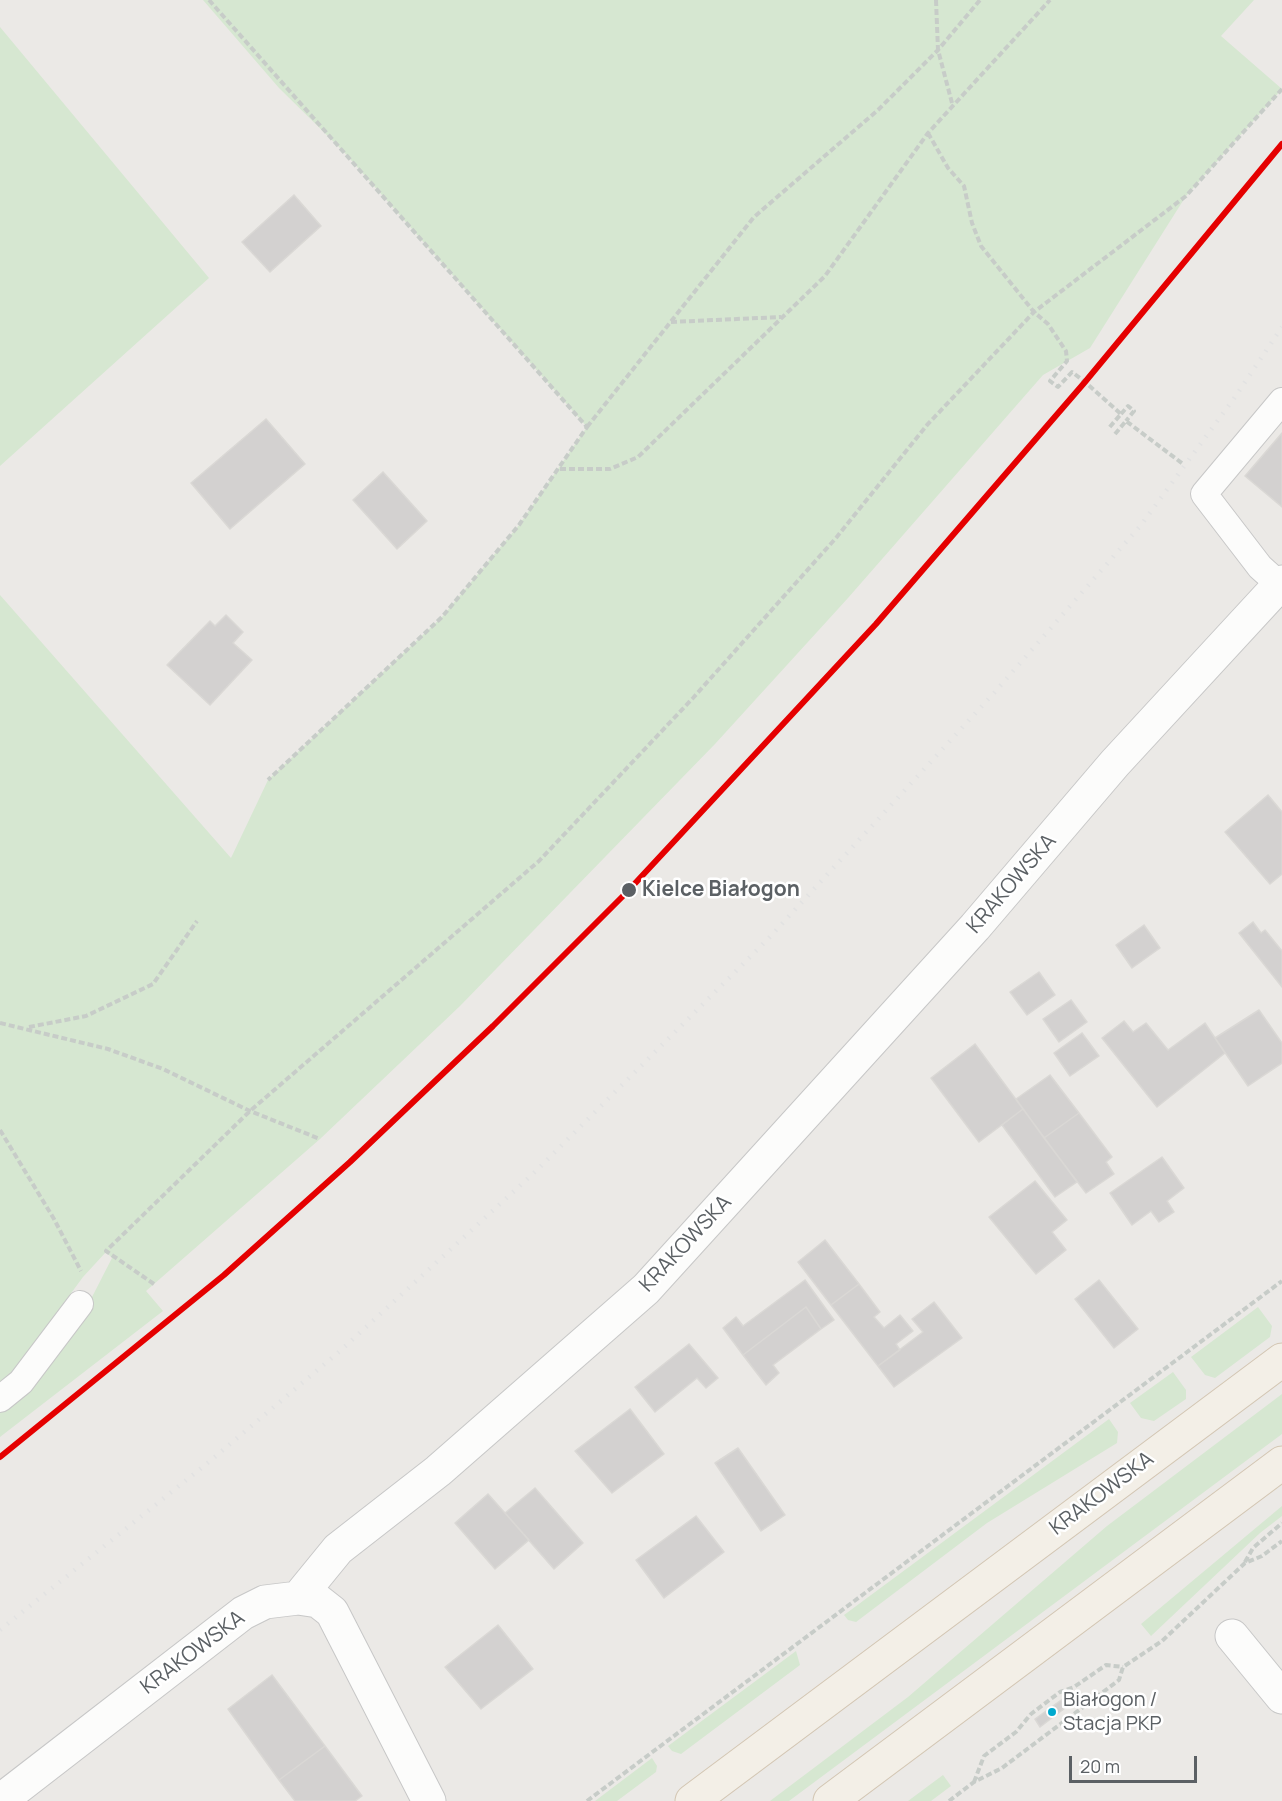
<!DOCTYPE html>
<html>
<head>
<meta charset="utf-8">
<style>
  body { margin:0 }
  #map { position:relative; width:1282px; height:1801px; overflow:hidden; background:#ebe9e6; font-family:Manrope,sans-serif }
  canvas { display:block }
  .scale { position:absolute; left:1069px; top:1756px; width:128px; height:27px; box-sizing:border-box; border:3px solid #5b6064; border-top:0; padding-left:8px; font-size:18px; line-height:21px; white-space:nowrap; color:#5b6064; -webkit-text-stroke:4px #fff; paint-order:stroke }
</style>
</head>
<body>
<div id="map">
<canvas width="1282" height="1801"></canvas>
<div class="scale">20 m</div>
</div>
<script>
const ctx = document.querySelector('canvas').getContext('2d');
ctx.lineJoin = 'round';
function fillPath(path, color) {
  ctx.fillStyle = color;
  ctx.fill(path, 'evenodd');
}
function shape(rows) {
  const path = new Path2D();
  for (const r of rows) {
    path.moveTo(r[0], r[1]);
    for (let i = 2; i < r.length; i += 2) path.lineTo(r[i], r[i + 1]);
  }
  return path;
}
function stroke(path, color, width, dash) {
  ctx.strokeStyle = color;
  ctx.lineWidth = width;
  ctx.lineCap = dash ? 'butt' : 'round';
  ctx.setLineDash(dash || []);
  ctx.stroke(path);
}
function drawText(font, color, halo, rows, align = 'center') {
  ctx.font = font + ' Manrope,sans-serif';
  ctx.lineWidth = 5;
  ctx.setLineDash([]);
  ctx.textBaseline = 'middle';
  ctx.strokeStyle = halo;
  ctx.fillStyle = color;
  for (const [text, x, y, turn = 0] of rows) {
    ctx.save();
    ctx.translate(x, y);
    ctx.rotate((+turn || 0) * Math.PI / 180);
    ctx.textAlign = isNaN(turn) ? turn : align;
    if (halo) ctx.strokeText(text, 0, 0);
    ctx.fillText(text, 0, 0);
    ctx.restore();
  }
}
const green = shape([
  [203,0,1254,0,1221,36,1282,89,1186,196,1090,348,1043,375,848,598,715,744,460,1006,320,1139,146,1291,163,1311,0,1437,0,1409,91,1299,112,1258,106,1252,83,1277,8,1379,0,1386,0,595,231,858,268,780,442,617,519,525,587,427,343,151,279,88],
  [0,27,209,278,0,466],
  [1258,1307,1272,1326,1270,1337,1215,1378,1205,1375,1191,1357],
  [1173,1372,1186,1390,1186,1399,1154,1421,1141,1418,1130,1403],
  [1282,1394,1282,1434,789,1801,770,1801,908,1697,1107,1526],
  [1109,1419,1118,1432,1117,1443,987,1523,856,1622,848,1620,844,1615],
  [1282,1506,1282,1516,1260,1533,1151,1636,1141,1624],
  [796,1651,800,1665,681,1754,672,1751,668,1746],
  [652,1758,657,1766,656,1772,617,1801,595,1801],
  [943,1775,951,1786,931,1801,908,1801]
]);
const building = shape([
  [294,195,321,226,270,272,242,242,294,195],
  [266,419,305,464,230,529,191,483,266,419],
  [1282,433,1282,507,1245,476,1282,433],
  [383,472,427,521,397,549,353,500,383,472],
  [226,615,243,632,233,643,252,660,210,705,167,665,210,621,215,626,226,615],
  [1268,795,1282,812,1282,874,1270,884,1225,832,1268,795],
  [1253,922,1261,933,1265,930,1282,951,1282,987,1239,933,1253,922],
  [1144,925,1160,948,1132,968,1116,945,1144,925],
  [1039,972,1055,995,1027,1015,1010,992,1039,972],
  [1071,1000,1087,1022,1059,1042,1043,1019,1071,1000],
  [1259,1010,1282,1043,1282,1063,1248,1086,1215,1038,1259,1010],
  [1124,1021,1133,1032,1146,1023,1168,1050,1205,1023,1225,1053,1157,1107,1102,1038,1124,1021],
  [1082,1033,1099,1056,1070,1076,1054,1053,1082,1033],
  [975,1044,1023,1109,979,1142,931,1078,975,1044],
  [1050,1075,1079,1113,1044,1138,1016,1099,1050,1075],
  [1023,1109,1077,1182,1055,1197,1002,1125,1023,1109],
  [1079,1113,1112,1157,1106,1162,1114,1174,1086,1193,1044,1138,1079,1113],
  [1162,1157,1184,1188,1167,1201,1174,1212,1159,1222,1151,1211,1132,1225,1110,1193,1162,1157],
  [1035,1181,1067,1220,1052,1232,1066,1250,1036,1274,989,1217,1035,1181],
  [825,1240,859,1284,831,1305,798,1262,825,1240],
  [805,1280,834,1320,821,1329,806,1307,743,1355,723,1328,736,1317,743,1326,805,1280],
  [1099,1280,1138,1329,1114,1348,1075,1299,1099,1280],
  [859,1284,880,1312,874,1317,884,1328,900,1315,913,1331,896,1344,900,1350,878,1366,831,1305,859,1284],
  [934,1302,962,1338,894,1387,878,1366,923,1332,912,1319,934,1302],
  [806,1307,821,1329,773,1365,779,1373,766,1385,743,1355,806,1307],
  [689,1344,718,1378,706,1388,697,1378,655,1412,635,1387,689,1344],
  [630,1409,664,1454,612,1493,575,1451,630,1409],
  [738,1448,785,1515,761,1531,715,1463,738,1448],
  [535,1488,583,1543,554,1569,505,1513,535,1488],
  [488,1494,529,1540,495,1569,455,1523,488,1494],
  [696,1516,724,1552,664,1598,636,1560,696,1516],
  [498,1625,533,1669,481,1709,445,1667,498,1625],
  [272,1675,325,1746,279,1780,228,1709,272,1675],
  [1064,1698,1069,1705,1040,1727,1035,1719,1064,1698],
  [325,1746,362,1796,355,1801,295,1801,279,1780,325,1746]
]);
const path = shape([
  [209,0,587,427,519,525,442,617,268,780],
  [936,0,938,50,952,103],
  [928,133,948,168,964,186,972,223,981,246,1034,312,1048,324,1066,351,1067,361,1050,381,1058,387,1072,372,1085,382,1121,414,1108,429],
  [671,322,781,317],
  [1121,414,1128,406,1134,411,1126,421],
  [587,427,754,217,878,110,938,50,980,0],
  [1115,434,1126,421,1183,464],
  [560,469,610,469,638,457,825,276,928,133,1050,0],
  [0,1023,108,1049,163,1069,250,1111,320,1139],
  [29,1027,86,1016,153,984,197,921],
  [0,1130,54,1219,81,1271],
  [154,1284,106,1251,250,1111,539,861,693,698,836,538,927,425,1034,312,1186,196,1282,89],
  [1245,1562,1253,1548,1282,1523],
  [974,1782,984,1756,1016,1732,1031,1714,1060,1692,1074,1687,1106,1665,1123,1667],
  [587,1801,1282,1281],
  [949,1801,974,1782,1002,1768,1119,1680,1123,1667,1162,1641,1245,1563,1262,1556,1282,1541]
]);
const service = shape([
  [1280,585,1260,567,1204,494,1282,401],
  [0,1399,21,1382,80,1304]
]);
const minor = shape([
  [298,1598,338,1549,438,1471,646,1289,975,927,1115,763,1282,582],
  [1232,1636,1282,1697],
  [0,1801,243,1613,265,1602,298,1598,318,1601,332,1612,429,1801]
]);
const primary = shape([
  [692,1801,1282,1360],
  [830,1801,1282,1463]
]);
const rail = shape([
  [0,1630,210,1461,340,1351,537,1170,768,939,994,693,1141,525,1235,397,1282,327]
]);
const rail1 = shape([
  [0,1457,224,1275,350,1162,493,1026,627,892,876,624,1085,382,1282,144]
]);
const markers = [
  [629,890,8,"#5b6064"],
  [1052,1712,5,"#00a9ce"]
];
const busNames = [
  ["Białogon /",1063,1700],
  ["Stacja PKP",1063,1724]
];
const streetNames = [
  ["KRAKOWSKA",1012,884,-49],
  ["KRAKOWSKA",686,1244,-47],
  ["KRAKOWSKA",1102,1494,-37],
  ["KRAKOWSKA",193,1653,-37]
];
const stopNames = [
  ["Kielce Białogon",642,890]
];
fillPath(green, '#d6e7d1');
fillPath(building, '#d3d1d0');
stroke(building, '#dad8d5', 1.5);
stroke(service, '#c7c7c7', 28);
stroke(minor, '#c7c7c7', 35);
stroke(primary, '#d3c6b3', 35);
stroke(path, '#c7ccc8', 4, [6, 3]);
stroke(service, '#fcfcfb', 26);
stroke(minor, '#fcfcfb', 33);
stroke(primary, '#f3efe7', 33);
stroke(rail, '#e2e2e2', 4.5, [1.5, 8]);
stroke(rail1, '#e50000', 6);
for (const [x, y, r, color] of markers) {
  const dot = new Path2D();
  dot.arc(x, y, r, 0, 2 * Math.PI);
  ctx.fillStyle = color;
  ctx.fill(dot);
  stroke(dot, '#fff', 2);
}
drawText('20px', '#5b6064', '#fff', busNames, 'left');
drawText('21px', '#5b6064', '#fff', streetNames);
drawText('bold 21px', '#5b6064', '#fff', stopNames, 'left');
</script>
</body>
</html>
